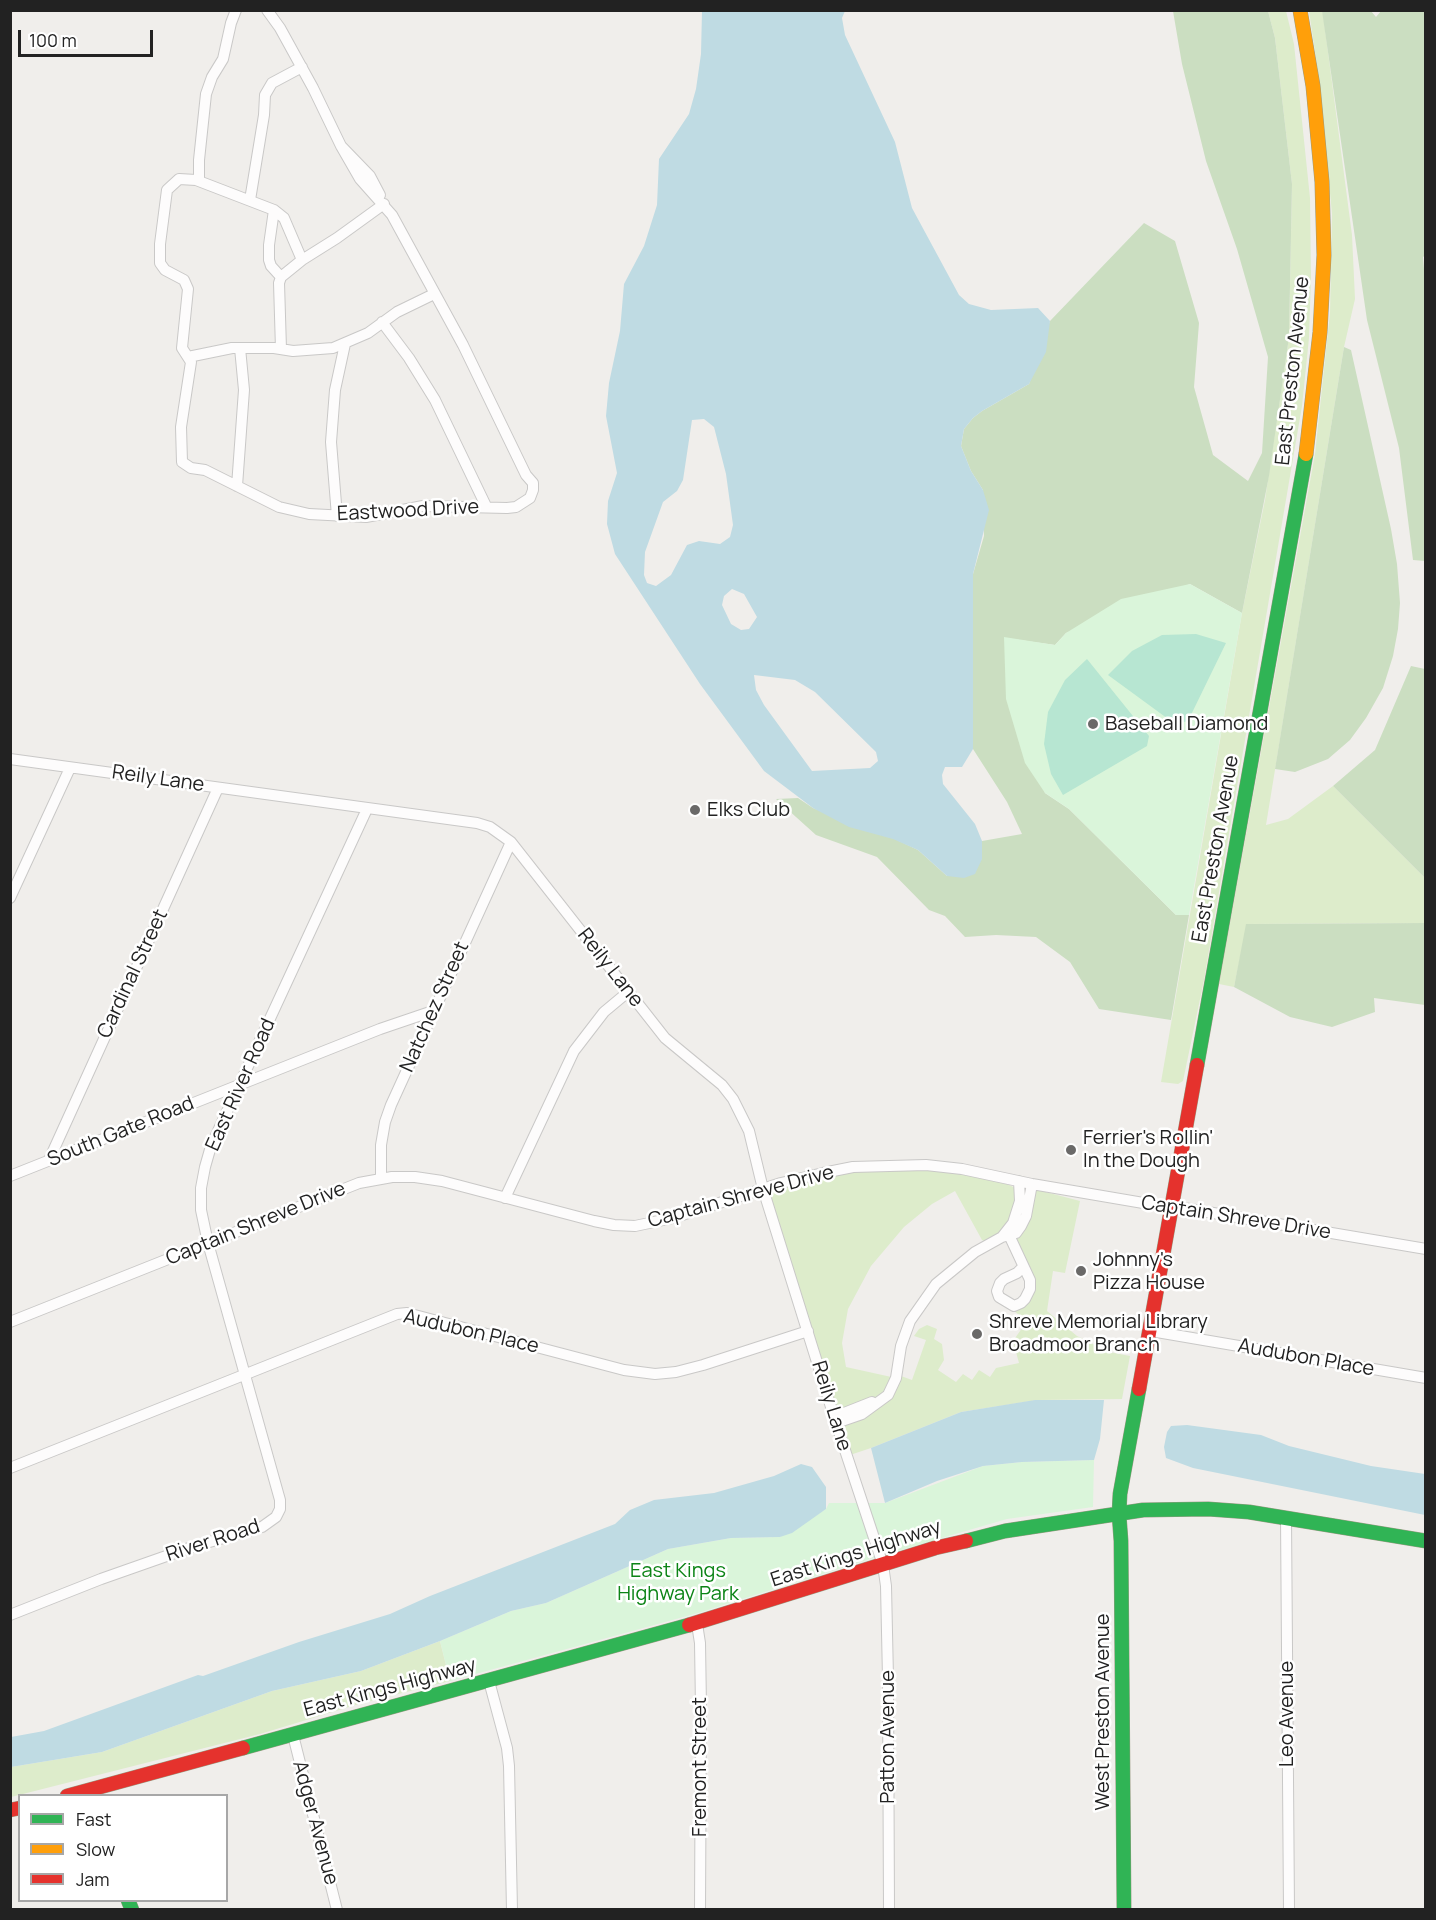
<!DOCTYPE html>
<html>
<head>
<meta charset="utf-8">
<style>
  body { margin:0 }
  #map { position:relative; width:1436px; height:1920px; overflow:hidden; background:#f0eeeb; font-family:Manrope,sans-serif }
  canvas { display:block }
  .frame { position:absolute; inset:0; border:12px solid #222; pointer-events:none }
  .legend { position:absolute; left:18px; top:1794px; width:210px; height:108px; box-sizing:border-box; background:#fff; border:2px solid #a7a7a7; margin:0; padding:8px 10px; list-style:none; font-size:18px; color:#222 }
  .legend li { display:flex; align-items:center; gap:12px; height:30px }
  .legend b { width:30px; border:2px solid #a7a7a7 }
  .scale { position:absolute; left:18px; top:30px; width:135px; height:27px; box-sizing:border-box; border:3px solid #222; border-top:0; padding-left:8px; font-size:18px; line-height:21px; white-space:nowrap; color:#222; -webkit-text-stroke:4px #fff; paint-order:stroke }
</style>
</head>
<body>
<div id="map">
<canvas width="1436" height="1920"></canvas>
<div class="frame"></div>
<ul class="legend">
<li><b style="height:8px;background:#30b455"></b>Fast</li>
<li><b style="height:8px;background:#ff9f0a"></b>Slow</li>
<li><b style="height:8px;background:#e5322d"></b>Jam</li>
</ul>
<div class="scale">100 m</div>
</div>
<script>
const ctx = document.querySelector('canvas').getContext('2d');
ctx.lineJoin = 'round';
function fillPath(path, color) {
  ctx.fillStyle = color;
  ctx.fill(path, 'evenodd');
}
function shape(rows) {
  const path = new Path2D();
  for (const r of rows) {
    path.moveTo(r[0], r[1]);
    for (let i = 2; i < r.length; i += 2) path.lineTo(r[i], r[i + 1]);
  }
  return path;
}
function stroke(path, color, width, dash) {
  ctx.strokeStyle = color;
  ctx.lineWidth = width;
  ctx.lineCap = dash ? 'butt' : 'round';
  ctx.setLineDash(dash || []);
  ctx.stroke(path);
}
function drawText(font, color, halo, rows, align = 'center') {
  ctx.font = font + ' Manrope,sans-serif';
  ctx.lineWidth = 5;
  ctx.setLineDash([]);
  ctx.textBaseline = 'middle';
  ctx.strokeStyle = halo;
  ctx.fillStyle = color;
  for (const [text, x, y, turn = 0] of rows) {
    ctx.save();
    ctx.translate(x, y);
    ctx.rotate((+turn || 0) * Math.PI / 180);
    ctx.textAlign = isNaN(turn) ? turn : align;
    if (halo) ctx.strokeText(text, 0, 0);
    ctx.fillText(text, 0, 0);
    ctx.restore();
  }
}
const grass = shape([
  [1268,11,1286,11,1294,44,1310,198,1311,277,1309,338,1302,406,1204,980,1183,1081,1178,1084,1161,1082,1242,613,1265,500,1289,337,1292,184,1275,38],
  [1309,11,1322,11,1323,14,1352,235,1355,299,1344,347,1266,825,1288,819,1333,786,1425,878,1425,923,1247,924,1234,987,1219,984,1315,454,1330,313,1332,214,1319,79],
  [926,1165,988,1174,1017,1189,1013,1223,990,1244,982,1240,955,1191,932,1204,904,1227,871,1266,848,1309,842,1343,846,1367,896,1378,901,1376,912,1380,926,1340,914,1336,919,1329,927,1325,937,1329,934,1339,942,1344,944,1360,938,1370,956,1382,963,1374,972,1380,979,1370,990,1377,996,1368,1019,1363,1013,1341,1027,1321,1014,1311,1030,1289,1009,1235,1030,1192,1038,1190,1080,1201,1065,1273,1053,1271,1047,1311,1077,1336,1109,1352,1130,1356,1122,1399,1038,1400,961,1412,871,1448,847,1456,763,1189,853,1167],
  [440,1641,450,1681,359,1704,260,1734,11,1797,11,1767,102,1752,272,1691,361,1671]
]);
const forest = shape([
  [1173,11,1268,11,1275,38,1292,184,1289,337,1269,476,1242,613,1190,584,1066,633,1055,645,1005,638,1045,793,1069,809,1176,915,1189,915,1171,1020,1099,1009,1070,962,1036,937,996,935,965,937,945,916,929,910,877,857,816,835,776,799,798,798,813,808,875,833,895,839,918,850,947,876,982,859,982,841,1022,834,1007,802,973,749,973,574,984,536,983,490,971,471,961,446,964,429,973,418,982,411,1029,384,1050,321,1144,223,1175,241,1199,323,1194,387,1213,455,1248,481,1262,453,1268,357,1237,249,1206,161,1182,64],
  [1322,11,1371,11,1376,17,1381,11,1425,11,1426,255,1423,257,1426,293,1425,561,1413,560,1399,448,1367,320],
  [1344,347,1351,350,1391,529,1397,564,1400,603,1398,629,1393,656,1383,688,1366,718,1350,740,1328,759,1295,772,1275,769],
  [1411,666,1425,669,1425,878,1333,786,1375,750],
  [1425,923,1425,1005,1374,998,1375,1012,1332,1027,1290,1017,1234,987,1246,924]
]);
const park = shape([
  [1190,584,1242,613,1189,915,1176,915,1069,809,1045,793,1025,763,1006,699,1004,637,1055,645,1066,633,1121,599],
  [1094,1460,1093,1507,1007,1519,873,1558,698,1613,450,1681,440,1641,511,1611,546,1603,668,1549,731,1538,780,1537,826,1509,829,1503,885,1503,983,1466,1022,1462]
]);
const pitch = shape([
  [1196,634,1226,643,1188,721,1175,724,1108,675,1132,651,1162,635],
  [1087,659,1149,736,1147,746,1063,795,1051,774,1044,744,1048,712,1065,680]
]);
const water = shape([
  [702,11,845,11,842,18,845,35,895,142,912,208,959,295,969,304,991,310,1038,308,1050,321,1046,352,1029,384,982,411,973,418,964,429,961,446,971,471,983,490,989,510,973,574,973,749,962,767,945,767,942,775,943,784,975,824,982,841,982,859,975,874,964,878,947,876,918,850,893,839,849,827,813,808,764,771,700,684,615,554,607,524,608,501,617,473,606,416,609,383,620,331,624,284,644,246,657,205,659,159,689,114,696,89,701,54],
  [704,419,714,427,726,474,733,525,730,537,720,544,699,541,687,545,671,575,656,586,647,583,644,575,645,552,663,502,677,491,683,480,692,420],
  [732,589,744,594,757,617,749,629,741,630,731,624,722,605,724,596],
  [754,675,795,680,815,692,876,752,878,761,870,768,812,771,764,705,756,690],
  [1035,1400,1104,1400,1100,1439,1094,1460,1022,1462,983,1466,937,1481,885,1503,871,1448,961,1412],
  [1187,1425,1261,1435,1289,1446,1371,1466,1425,1474,1425,1515,1193,1468,1166,1458,1164,1447,1167,1432,1171,1426],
  [801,1464,812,1467,826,1487,826,1509,792,1533,780,1537,731,1538,668,1549,546,1603,511,1611,440,1641,361,1671,272,1691,102,1752,11,1767,11,1737,44,1731,198,1675,203,1676,299,1642,390,1614,430,1596,615,1524,630,1510,654,1500,714,1493,774,1476]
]);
const street = shape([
  [267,10,280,28,313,88,341,146,370,176,380,195],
  [199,181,199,160,206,94,212,77,223,59,231,23,236,10],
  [250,200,264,115,265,95,272,83,302,67],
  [274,210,269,245,269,260,271,266,281,277],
  [302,260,284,218,274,210,196,180,179,179,167,190,160,244,160,263,165,270,184,280,188,289,182,348,191,362,181,427,182,462,191,468,205,470,279,507,309,514,366,517,423,506,507,508,516,507,530,498,533,490,533,483,526,475,463,345,392,215,360,179,341,146],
  [382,322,409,358,435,400,486,506],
  [281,349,279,283,281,277,302,260,337,238,384,204],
  [188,357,232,348,274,348,293,351,333,348,368,333,397,312,434,294],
  [237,486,244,390,240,348],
  [337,516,331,442,335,390,345,344],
  [10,759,477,823,490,827,511,842,665,1038,722,1085,733,1099,749,1131,763,1189,836,1423,883,1565,886,1586,888,1678,889,1910],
  [10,898,70,768],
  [49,1160,218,788],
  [10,1176,380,1029,433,1011],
  [381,1179,381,1145,385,1122,391,1105,511,842],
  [1019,1181,1020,1201,1013,1223,1002,1237,1016,1233,1021,1226,1026,1216,1032,1184],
  [505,1198,574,1051,604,1012,628,992],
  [1009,1235,1030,1280,1030,1289,1025,1299,1021,1303,1014,1306,999,1297,997,1291,1000,1283,1004,1279,1017,1273,1023,1267],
  [10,1322,359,1183,392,1177,415,1177,442,1181,594,1221,614,1225,635,1226,673,1218,781,1183,823,1173,853,1167,926,1165,962,1169,1032,1184,1155,1205,1172,1206,1426,1249],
  [1151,1331,1426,1378],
  [834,1417,872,1402],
  [836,1423,862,1414,888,1395,896,1378,901,1346,910,1321,936,1284,975,1252,1002,1237],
  [10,1468,397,1314,407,1313,624,1370,655,1374,676,1372,703,1365,808,1331],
  [1286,1518,1289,1910],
  [10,1615,101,1579,192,1547,262,1527,276,1517,280,1509,280,1500,208,1243,201,1210,201,1188,205,1167,211,1146,367,809],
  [697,1624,700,1643,701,1707,700,1910],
  [489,1681,507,1748,509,1766,512,1910],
  [293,1735,337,1910]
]);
const fast = shape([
  [1197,1065,1306,454],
  [966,1541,1005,1531,1143,1510,1208,1509,1249,1512,1426,1541],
  [243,1748,689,1625],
  [128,1900,132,1910],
  [1124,1910,1121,1541,1119,1514,1120,1494,1139,1389]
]);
const slow = shape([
  [1300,10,1313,86,1322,182,1324,255,1320,332,1306,454]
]);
const jam = shape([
  [1139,1389,1197,1065],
  [689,1625,935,1548,966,1541],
  [67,1796,243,1748],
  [10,1810,20,1808]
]);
const markers = [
  [1093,724,6,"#6a6968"],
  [695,810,6,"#6a6968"],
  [1071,1150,6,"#6a6968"],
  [1081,1271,6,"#6a6968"],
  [977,1334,6,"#6a6968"]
];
const streetNames = [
  ["East Preston Avenue",1293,371,-84],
  ["Eastwood Drive",408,511,-3],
  ["Reily Lane",158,779,8],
  ["East Preston Avenue",1216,849,-80],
  ["Reily Lane",610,968,52],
  ["Cardinal Street",133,974,-65],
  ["Natchez Street",435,1007,-66],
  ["East River Road",241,1085,-66],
  ["South Gate Road",121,1132,-22],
  ["Captain Shreve Drive",741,1197,-15],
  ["Captain Shreve Drive",1236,1218,9],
  ["Captain Shreve Drive",256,1224,-22],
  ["Audubon Place",471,1332,13],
  ["Audubon Place",1306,1358,10],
  ["Reily Lane",831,1406,73],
  ["River Road",213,1541,-18],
  ["East Kings Highway",856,1554,-18],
  ["East Kings Highway",390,1688,-15],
  ["West Preston Avenue",1103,1712,-90],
  ["Leo Avenue",1287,1714,-90],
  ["Patton Avenue",888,1737,-90],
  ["Fremont Street",700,1767,-90],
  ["Adger Avenue",315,1823,75]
];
const poiNames = [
  ["Baseball Diamond",1105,724],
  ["Elks Club",707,810],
  ["Ferrier's Rollin'",1083,1138],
  ["In the Dough",1083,1161],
  ["Johnny's",1093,1260],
  ["Pizza House",1093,1283],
  ["Shreve Memorial Library",989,1322],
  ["Broadmoor Branch",989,1345]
];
const parkNames = [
  ["East Kings",678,1571],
  ["Highway Park",678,1594]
];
fillPath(grass, '#ddeccb');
fillPath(forest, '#cbdec1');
fillPath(park, '#daf5da');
fillPath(pitch, '#b7e6d2');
fillPath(water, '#bfdbe3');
stroke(street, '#c9c8c7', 12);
stroke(fast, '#999a82', 15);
stroke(slow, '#999a82', 15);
stroke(jam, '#999a82', 15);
stroke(street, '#fdfcfc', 10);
stroke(fast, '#30b455', 14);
stroke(slow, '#ff9f0a', 14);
stroke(jam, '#e5322d', 14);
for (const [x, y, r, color] of markers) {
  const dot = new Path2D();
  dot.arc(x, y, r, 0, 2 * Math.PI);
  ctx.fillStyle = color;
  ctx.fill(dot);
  stroke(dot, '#fff', 2);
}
drawText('20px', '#222', '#fff', streetNames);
drawText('20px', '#222', '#fff', poiNames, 'left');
drawText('20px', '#0c8416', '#fff', parkNames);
</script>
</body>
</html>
